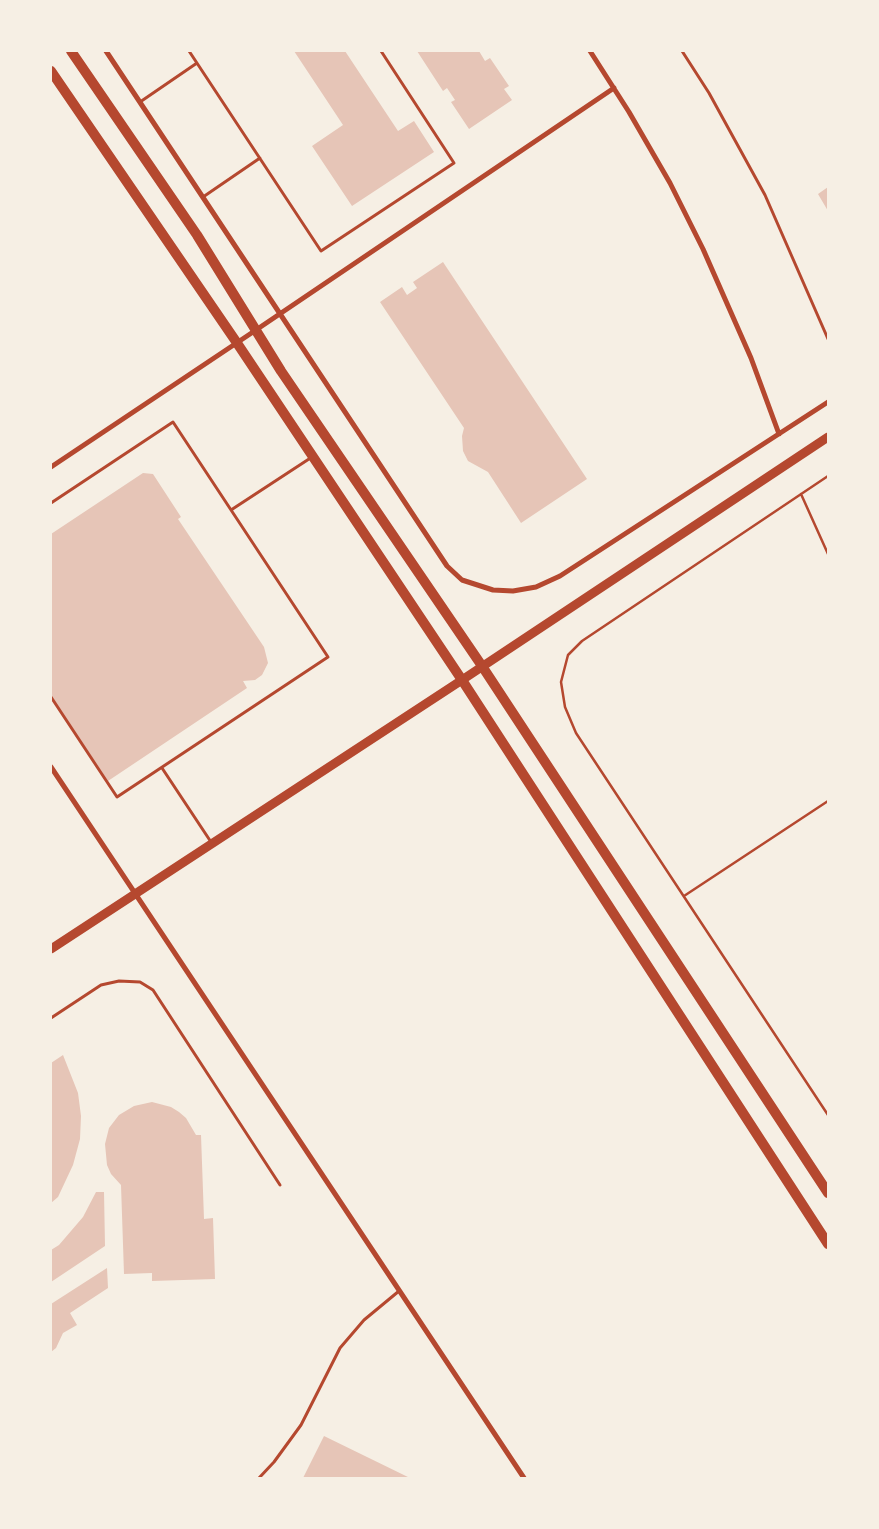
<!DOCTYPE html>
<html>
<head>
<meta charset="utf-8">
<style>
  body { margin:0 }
  #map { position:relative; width:879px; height:1529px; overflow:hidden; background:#f6efe4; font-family:"Alegreya Sans",sans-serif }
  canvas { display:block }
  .frame { position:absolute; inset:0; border:52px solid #f6efe4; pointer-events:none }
</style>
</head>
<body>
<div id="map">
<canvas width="879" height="1529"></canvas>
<div class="frame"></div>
</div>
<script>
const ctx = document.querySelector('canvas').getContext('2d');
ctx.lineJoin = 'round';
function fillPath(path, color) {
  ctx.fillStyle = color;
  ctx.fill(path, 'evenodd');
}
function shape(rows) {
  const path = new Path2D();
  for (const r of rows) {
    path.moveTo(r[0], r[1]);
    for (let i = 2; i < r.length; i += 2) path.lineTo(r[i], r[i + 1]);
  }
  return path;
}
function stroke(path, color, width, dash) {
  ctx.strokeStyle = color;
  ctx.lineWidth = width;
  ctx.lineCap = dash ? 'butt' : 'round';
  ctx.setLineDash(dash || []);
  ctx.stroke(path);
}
const building = shape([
  [294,51,345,51,398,131,414,121,434,152,352,206,312,146,343,125],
  [417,51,479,51,485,61,490,58,509,86,504,89,512,100,469,129,451,102,455,100,447,88,443,91],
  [828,187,828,211,818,194],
  [443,262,587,479,521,523,488,472,468,461,463,451,462,436,464,428,380,302,402,287,407,295,417,288,413,282],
  [143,473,153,474,181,517,178,519,264,647,268,663,262,675,255,680,243,681,247,688,108,781,51,695,51,534],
  [63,1055,78,1093,81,1116,80,1139,73,1165,58,1197,51,1203,51,1063],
  [152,1102,171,1107,179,1112,186,1118,196,1135,201,1135,204,1219,213,1218,215,1279,152,1281,152,1273,124,1274,121,1185,111,1174,107,1165,105,1144,109,1128,119,1115,134,1106],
  [96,1192,104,1192,105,1246,51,1282,51,1250,59,1245,83,1217],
  [107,1268,108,1288,70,1313,77,1325,63,1333,56,1348,51,1352,51,1304],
  [324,1436,410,1478,303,1478]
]);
const path = shape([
  [828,476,582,641,568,655,561,682,565,707,576,733,828,1115],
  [801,494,828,554],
  [684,896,828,801]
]);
const service = shape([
  [189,51,321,251,454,163,381,51],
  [682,51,709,93,765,195,828,339],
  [140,102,197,63],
  [203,197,260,158],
  [51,503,173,422,328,657,117,797,51,697],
  [231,510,312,457],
  [162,768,211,842],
  [51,1018,101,985,119,981,140,982,153,990,280,1185],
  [259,1478,274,1462,301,1425,340,1348,364,1320,399,1291]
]);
const minor = shape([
  [106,51,447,566,462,580,493,590,513,591,536,587,560,576,828,402],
  [590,51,629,112,670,183,703,249,751,358,779,434],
  [51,467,256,330,614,88],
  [51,767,524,1478]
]);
const secondary = shape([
  [51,949,462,680,828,437]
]);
const primary = shape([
  [71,51,197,235,281,371,482,666,828,1193],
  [51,71,237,343,462,680,828,1244]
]);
fillPath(building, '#e6c5b7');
stroke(path, '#b5482f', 2.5);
stroke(service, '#b5482f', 3);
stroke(minor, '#b5482f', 5);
stroke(secondary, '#b5482f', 9);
stroke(primary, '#b5482f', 10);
</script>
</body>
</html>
